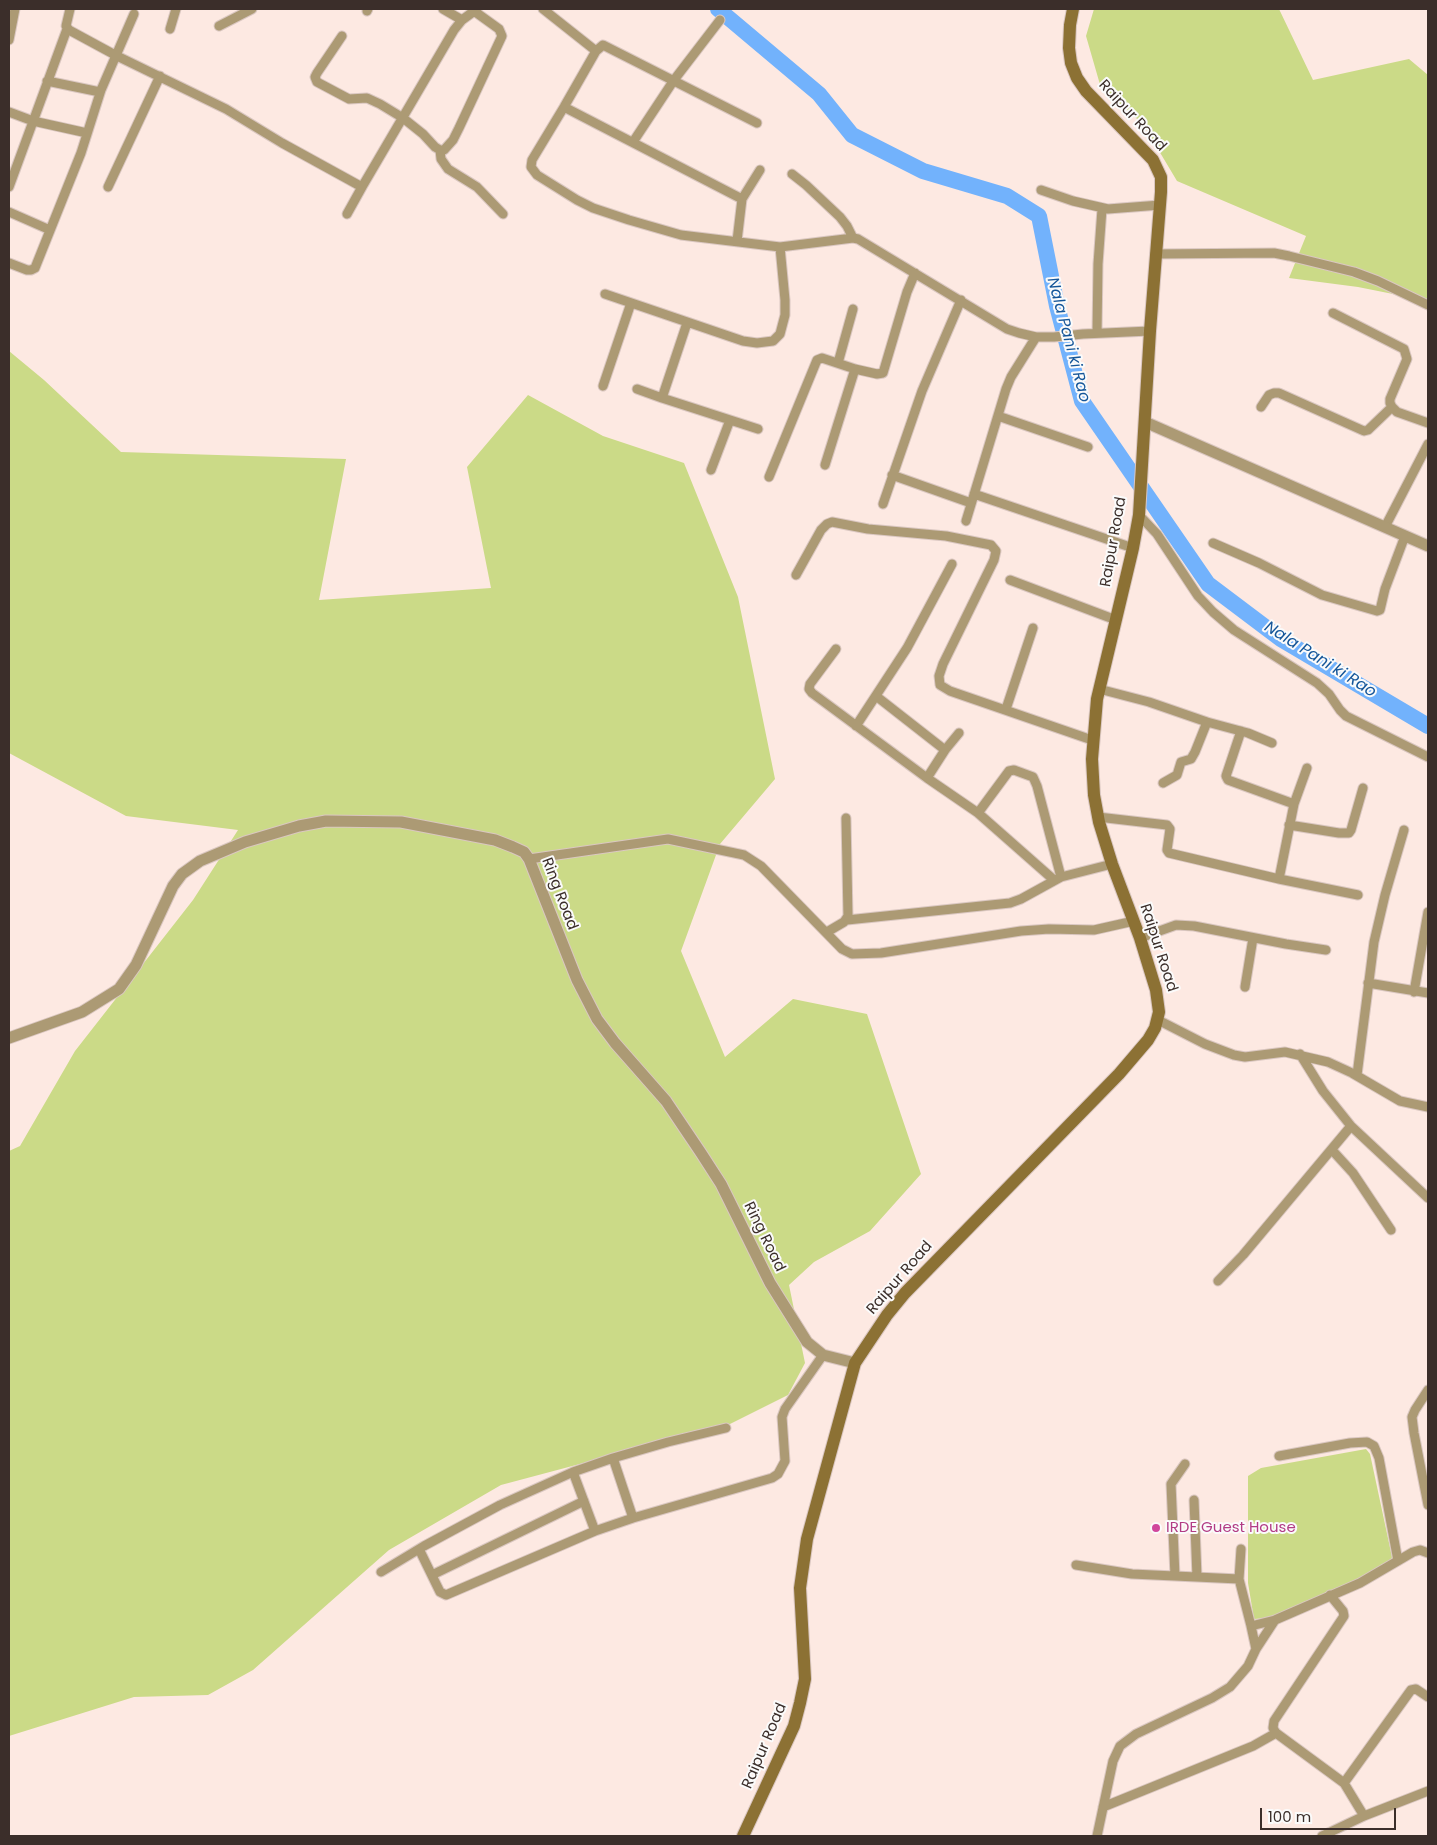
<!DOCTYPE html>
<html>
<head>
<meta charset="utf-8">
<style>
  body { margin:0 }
  #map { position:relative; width:1437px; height:1845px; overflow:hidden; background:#fde9e2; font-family:Poppins,sans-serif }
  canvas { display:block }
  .frame { position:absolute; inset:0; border:10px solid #3b2e2a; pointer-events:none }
  .scale { position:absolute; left:1260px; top:1808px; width:136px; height:22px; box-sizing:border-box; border:2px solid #3b2e2a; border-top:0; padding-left:6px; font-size:15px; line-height:18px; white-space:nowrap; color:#3b2e2a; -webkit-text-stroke:4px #fbfbfb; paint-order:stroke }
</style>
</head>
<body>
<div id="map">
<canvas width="1437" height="1845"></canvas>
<div class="frame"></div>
<div class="scale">100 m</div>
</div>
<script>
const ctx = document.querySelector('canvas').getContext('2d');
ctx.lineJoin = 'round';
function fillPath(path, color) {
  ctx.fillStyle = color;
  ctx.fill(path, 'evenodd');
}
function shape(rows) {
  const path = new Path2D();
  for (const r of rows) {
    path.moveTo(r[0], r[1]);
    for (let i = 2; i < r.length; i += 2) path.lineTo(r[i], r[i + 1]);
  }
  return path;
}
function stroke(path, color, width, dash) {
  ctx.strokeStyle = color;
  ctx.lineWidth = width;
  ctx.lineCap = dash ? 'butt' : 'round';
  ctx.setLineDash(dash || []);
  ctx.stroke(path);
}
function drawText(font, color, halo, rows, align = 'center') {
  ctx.font = font + ' Poppins,sans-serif';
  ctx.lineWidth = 4;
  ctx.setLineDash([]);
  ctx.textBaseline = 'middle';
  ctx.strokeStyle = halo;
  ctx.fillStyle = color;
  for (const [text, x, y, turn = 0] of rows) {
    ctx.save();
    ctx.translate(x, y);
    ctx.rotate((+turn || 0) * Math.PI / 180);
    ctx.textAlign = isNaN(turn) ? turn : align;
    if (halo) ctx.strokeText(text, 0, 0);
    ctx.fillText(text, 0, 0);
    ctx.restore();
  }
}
const green = shape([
  [1094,9,1279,9,1313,80,1409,59,1428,75,1428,301,1358,287,1289,278,1306,236,1177,181,1143,124,1101,88,1086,36],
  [9,351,44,380,121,452,346,459,319,600,491,588,467,467,528,395,603,436,684,463,738,597,775,779,720,844,681,951,725,1057,793,999,867,1014,921,1174,870,1231,814,1262,789,1285,805,1363,788,1395,730,1424,501,1485,389,1550,253,1670,208,1695,134,1697,9,1736,9,1151,20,1146,75,1051,193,900,238,830,126,816,9,753],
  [1366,1449,1370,1454,1392,1557,1391,1562,1363,1577,1268,1618,1254,1619,1248,1583,1248,1476,1261,1468]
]);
const river = shape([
  [718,9,819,94,852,135,923,171,1007,196,1039,216,1057,306,1082,401,1208,584,1281,639,1428,726]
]);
const minor = shape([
  [70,9,66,26,69,30,117,56,226,109,282,143,362,187,454,30,462,20,477,9],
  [443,9,462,20],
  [543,9,596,51],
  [367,11,368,9],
  [219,26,252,9],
  [170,29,176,9],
  [342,36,317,73,315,77,317,82,349,99,367,98,380,104,403,118,423,134,435,147,440,150,444,150,453,140,459,128,502,36,499,29,474,11],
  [9,40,15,9],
  [47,81,100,92],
  [564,107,742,199],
  [9,112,33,121,87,133],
  [757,123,603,45,596,51,564,107,532,160,531,167,537,175,577,200,593,208,629,220,681,235,780,247,853,238,858,239,1007,329,1019,333,1036,337,1054,337,1083,334,1150,331],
  [633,142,674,80,720,20],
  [440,150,441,159,448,169,477,187,503,214],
  [792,174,806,185,840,217,847,226,853,238],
  [9,187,67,29],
  [108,187,160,76],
  [1041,190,1073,201,1108,209,1160,205],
  [9,212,50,230],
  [347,214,362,187],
  [737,241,742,199,760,170],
  [1155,254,1274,253,1289,256,1354,272,1378,281,1428,305],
  [9,263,27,270,31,270,35,268,81,153,101,90,134,14],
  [605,294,743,341,757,343,773,341,780,334,785,315,785,300,780,247],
  [1333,313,1404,349,1407,359,1390,399,1390,403,1392,407,1397,412,1428,423],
  [687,323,662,398,758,429],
  [1097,333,1098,264,1102,209],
  [838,363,853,309],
  [603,386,631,303],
  [637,389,662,398],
  [1261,407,1269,395,1274,393,1279,393,1364,431,1368,430,1392,407],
  [998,416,1088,447],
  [825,465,855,369],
  [711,470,730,420],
  [892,475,971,503],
  [769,477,817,360,822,358,855,369,877,374,883,373,907,292,915,273],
  [974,494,1133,548],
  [883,504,922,391,961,300],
  [1139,515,1157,534,1198,596,1213,612,1234,630,1317,683,1329,694,1340,710,1346,716,1428,757],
  [966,521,1006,389,1011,377,1036,337],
  [1385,527,1428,444],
  [1213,543,1259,563,1322,595,1377,611,1380,610,1385,589,1405,536],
  [796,575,821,530,827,524,832,522,868,529,946,536,991,545,996,551,994,560,943,664,939,676,940,685,950,691,1092,740],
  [1010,580,1116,620],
  [836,649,810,684,809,689,812,693,927,778,978,813,1009,771,1014,770,1033,777,1037,786,1061,877],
  [1099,689,1149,702,1207,722,1195,752,1191,759,1181,762,1177,775,1163,783],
  [876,696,945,750],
  [1006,709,1033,628],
  [1207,722,1248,733,1272,743],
  [856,726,907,648,952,564],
  [1241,731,1226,776,1228,780,1294,804,1307,768],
  [927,778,945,750,959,733],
  [978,813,1054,880],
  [1098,817,1167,825,1170,829,1167,850,1169,853,1279,879,1294,804],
  [1289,825,1339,833,1349,833,1351,830,1363,788],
  [529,859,668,839,744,855,761,866,842,949,852,954,881,953,1021,931,1049,929,1094,930,1134,921],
  [1279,879,1358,895],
  [847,920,1010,903,1021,899,1061,877,1112,864],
  [827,932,844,922,848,916,846,818],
  [1140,938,1176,925,1194,926,1286,944,1326,950],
  [1368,983,1428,993],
  [1245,987,1253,938],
  [1414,992,1428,912],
  [1158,1020,1205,1044,1234,1055,1245,1057,1285,1052,1328,1062,1352,1073,1400,1101,1428,1107],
  [1300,1054,1323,1091,1351,1126,1428,1198],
  [1357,1075,1374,942,1385,895,1404,830],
  [1332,1150,1353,1173,1391,1230],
  [1218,1281,1243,1255,1351,1126],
  [1428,1390,1415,1410,1412,1417,1414,1433,1428,1505],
  [1279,1456,1350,1443,1367,1442,1374,1446,1379,1458,1398,1561],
  [613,1458,633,1518],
  [573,1472,595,1531],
  [1194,1500,1197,1577],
  [419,1549,440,1592,446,1595,595,1531,633,1518,772,1478,778,1474,785,1461,782,1417,785,1409,823,1355],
  [1241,1549,1239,1579,1251,1626],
  [1076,1565,1132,1574,1239,1579],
  [381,1572,424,1546,500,1505,573,1472,613,1458,668,1442,726,1428],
  [432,1575,584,1501],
  [1175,1576,1171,1484,1185,1464],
  [1330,1595,1343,1611,1344,1616,1274,1721,1273,1728,1276,1733,1344,1783,1364,1816],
  [1256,1649,1275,1620],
  [1344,1783,1411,1690,1416,1689,1428,1697],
  [1103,1807,1253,1746,1276,1733],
  [1097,1836,1113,1761,1120,1746,1136,1734,1212,1698,1230,1687,1248,1666,1256,1649,1251,1626,1275,1620,1360,1583,1413,1552,1420,1550,1428,1553],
  [1322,1836,1364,1816,1428,1791]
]);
const tertiary = shape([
  [1145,422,1428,546],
  [9,1038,82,1012,119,989,136,965,173,886,182,874,200,861,245,842,299,826,326,821,401,822,495,840,513,847,524,852,529,859,577,980,597,1019,615,1043,666,1101,701,1153,721,1184,770,1283,807,1342,823,1355,855,1363]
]);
const secondary = shape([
  [743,1836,794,1726,800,1703,805,1679,800,1588,807,1539,855,1363,887,1315,905,1293,1119,1074,1148,1040,1155,1028,1159,1012,1156,990,1140,938,1112,864,1099,822,1094,795,1092,759,1097,699,1133,548,1139,515,1150,331,1161,192,1161,177,1153,160,1086,91,1077,78,1071,63,1069,48,1070,25,1073,9]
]);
const markers = [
  [1156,1528,5,"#d1479c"]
];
const streetNames = [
  ["Raipur Road",1132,116,47],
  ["Raipur Road",1114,542,-80],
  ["Ring Road",559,894,69],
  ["Raipur Road",1158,948,72],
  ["Ring Road",764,1237,64],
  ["Raipur Road",900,1278,-49],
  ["Raipur Road",765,1746,-67]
];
const hotelNames = [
  ["IRDE Guest House",1166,1528]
];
const waterNames = [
  ["Nala Pani ki Rao",1068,340,75],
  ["Nala Pani ki Rao",1320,660,32]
];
fillPath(green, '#cbda87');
stroke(river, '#72b2fc', 16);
stroke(minor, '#dac7c1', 11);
stroke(tertiary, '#dac7c1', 13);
stroke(secondary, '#dac7c1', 14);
stroke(minor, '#ac9a74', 9);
stroke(tertiary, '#ac9a74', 11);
stroke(secondary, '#8c7134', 12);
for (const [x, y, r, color] of markers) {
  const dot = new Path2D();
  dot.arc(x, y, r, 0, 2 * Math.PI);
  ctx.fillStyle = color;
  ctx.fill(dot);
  stroke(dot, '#fbfbfb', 2);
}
drawText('15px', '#3b2e2a', '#fbfbfb', streetNames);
drawText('15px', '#b23c85', '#fbfbfb', hotelNames, 'left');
drawText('italic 16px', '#155699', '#fbfbfb', waterNames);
</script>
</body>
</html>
